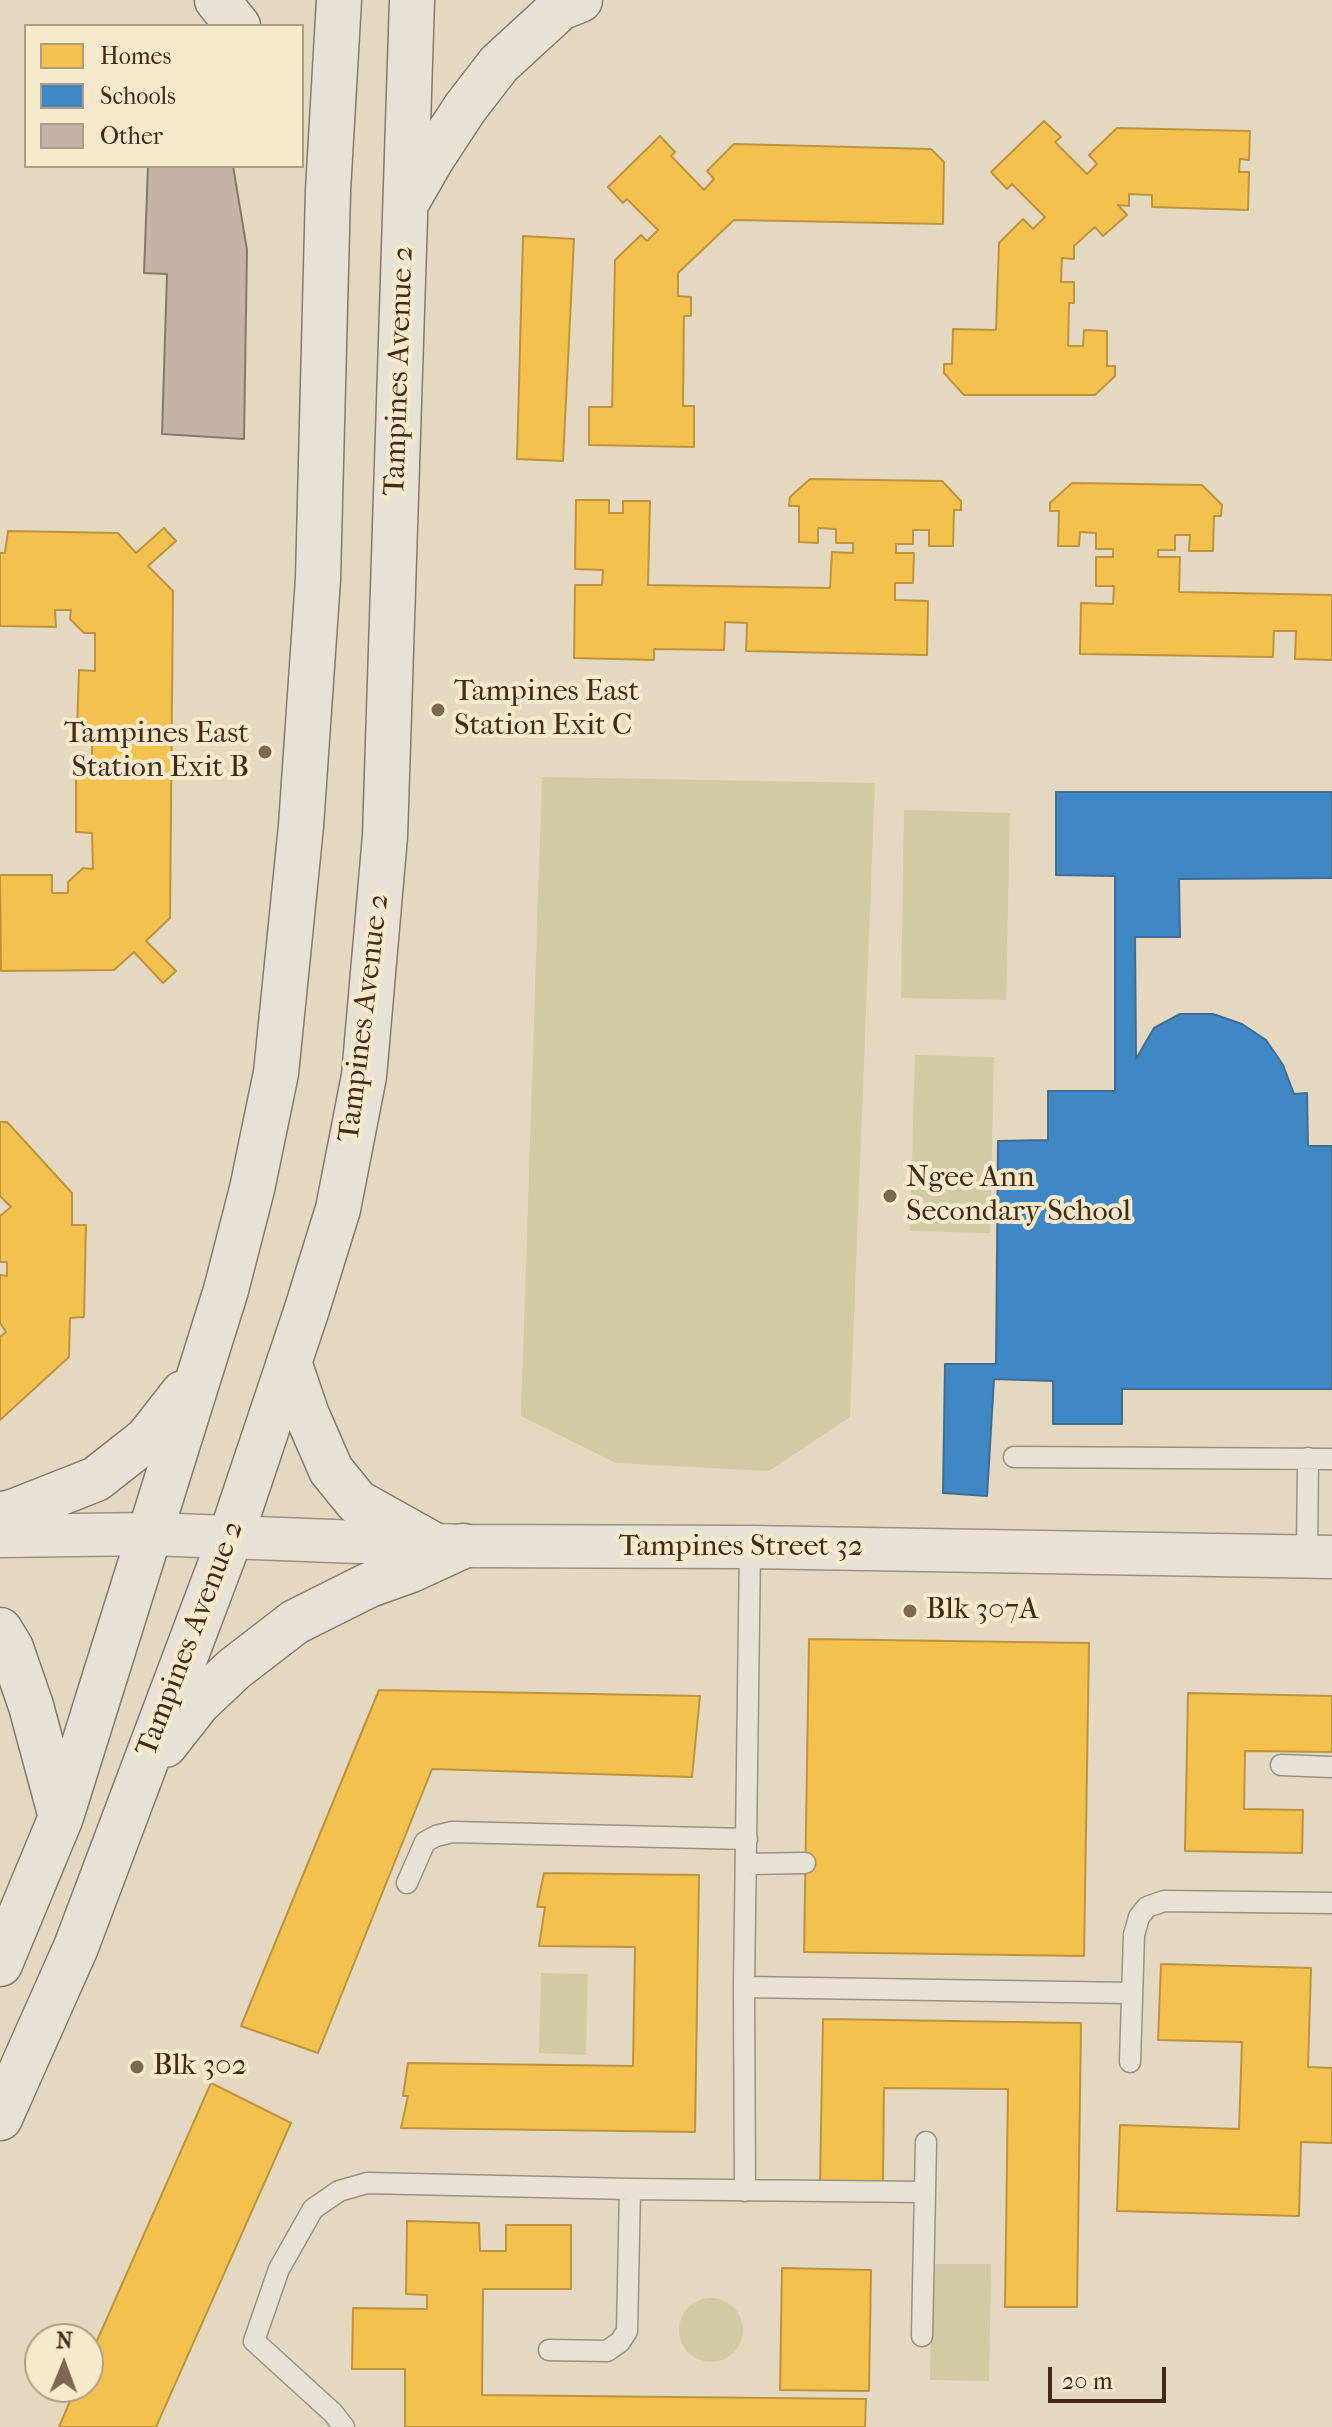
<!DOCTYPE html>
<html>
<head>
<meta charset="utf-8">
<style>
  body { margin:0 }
  #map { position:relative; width:1332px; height:2427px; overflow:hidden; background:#e4d8c0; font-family:"IM FELL French Canon",serif }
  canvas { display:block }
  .legend { position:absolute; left:24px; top:24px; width:280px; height:144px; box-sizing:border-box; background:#f7e9cc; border:2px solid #b09c84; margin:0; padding:10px 14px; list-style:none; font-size:24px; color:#452917 }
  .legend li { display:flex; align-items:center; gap:16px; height:40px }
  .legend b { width:40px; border:2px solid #b09c84 }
  .north { position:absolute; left:24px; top:2323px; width:80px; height:80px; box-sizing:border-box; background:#f7e9cc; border:2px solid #b09c84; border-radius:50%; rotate:1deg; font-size:22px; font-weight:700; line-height:32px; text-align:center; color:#452917 }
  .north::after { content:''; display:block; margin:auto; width:28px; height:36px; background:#7d6652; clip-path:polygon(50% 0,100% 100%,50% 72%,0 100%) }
  .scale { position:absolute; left:1048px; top:2367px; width:118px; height:36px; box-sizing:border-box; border:4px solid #452917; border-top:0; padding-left:10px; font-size:24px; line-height:28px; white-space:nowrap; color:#452917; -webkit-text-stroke:6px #f7e9cc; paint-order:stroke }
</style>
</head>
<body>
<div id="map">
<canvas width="1332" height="2427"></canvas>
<ul class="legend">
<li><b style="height:22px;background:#f2c14e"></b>Homes</li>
<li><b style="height:22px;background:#3f88c5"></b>Schools</li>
<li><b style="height:22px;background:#c7b3a5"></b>Other</li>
</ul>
<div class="north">N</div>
<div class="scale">20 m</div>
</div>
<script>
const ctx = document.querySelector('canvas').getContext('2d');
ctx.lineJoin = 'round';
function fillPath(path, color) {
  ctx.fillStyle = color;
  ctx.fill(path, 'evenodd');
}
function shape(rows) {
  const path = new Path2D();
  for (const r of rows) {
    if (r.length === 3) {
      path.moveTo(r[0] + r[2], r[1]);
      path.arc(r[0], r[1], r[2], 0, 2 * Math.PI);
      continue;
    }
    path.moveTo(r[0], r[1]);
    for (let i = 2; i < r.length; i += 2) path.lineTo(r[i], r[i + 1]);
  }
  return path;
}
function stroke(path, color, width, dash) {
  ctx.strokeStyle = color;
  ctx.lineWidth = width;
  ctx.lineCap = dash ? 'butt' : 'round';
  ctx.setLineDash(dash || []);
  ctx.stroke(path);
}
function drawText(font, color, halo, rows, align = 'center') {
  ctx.font = font + ' "IM FELL French Canon",serif';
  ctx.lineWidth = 8;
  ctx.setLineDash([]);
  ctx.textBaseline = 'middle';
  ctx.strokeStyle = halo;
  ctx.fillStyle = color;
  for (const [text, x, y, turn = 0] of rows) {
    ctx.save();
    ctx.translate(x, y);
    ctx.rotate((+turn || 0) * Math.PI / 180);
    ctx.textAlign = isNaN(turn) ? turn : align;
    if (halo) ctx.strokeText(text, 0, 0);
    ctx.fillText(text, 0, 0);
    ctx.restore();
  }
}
const green = shape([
  [542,777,875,783,850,1417,769,1471,616,1463,521,1416],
  [904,810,1010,813,1006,1000,901,998],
  [915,1055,994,1057,990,1233,910,1231],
  [541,1973,588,1974,586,2055,539,2053],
  [932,2264,991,2264,989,2381,930,2380],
  [711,2330,32]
]);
const homes = shape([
  [1044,121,1061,137,1055,142,1087,174,1097,164,1089,155,1117,128,1250,131,1249,160,1240,159,1239,172,1249,172,1248,210,1152,207,1152,195,1129,194,1129,206,1118,205,1127,215,1103,236,1095,227,1074,246,1074,259,1062,258,1061,282,1074,282,1074,303,1069,303,1068,346,1083,346,1084,330,1107,331,1107,366,1115,366,1115,376,1095,395,964,395,944,373,944,364,952,364,953,329,996,330,999,243,1023,219,1033,229,1045,217,1012,184,1007,189,991,172,1044,121],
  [660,136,675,152,671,156,704,190,714,179,707,171,734,144,931,149,944,162,943,224,734,220,678,273,678,296,691,297,691,316,684,316,683,406,694,406,694,447,589,445,589,407,612,407,615,260,641,235,647,241,658,230,627,199,623,203,608,187,660,136],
  [523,236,574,239,563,461,517,459,523,236],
  [810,479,942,481,961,501,961,510,954,510,953,546,929,546,929,530,913,530,913,544,896,544,896,553,914,553,913,583,895,583,895,600,928,601,927,655,746,651,747,623,725,622,724,650,654,649,654,660,574,658,575,585,602,585,603,570,575,569,576,500,609,500,609,513,623,513,623,501,650,501,648,585,830,588,832,552,853,553,853,543,836,543,836,529,818,528,818,543,799,542,799,506,789,506,790,497,810,479],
  [1072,483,1202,485,1222,505,1221,516,1214,516,1213,551,1189,551,1190,535,1175,535,1175,550,1158,550,1158,557,1180,557,1179,592,1332,595,1332,660,1295,659,1296,631,1274,631,1273,657,1080,654,1081,603,1113,604,1114,586,1096,586,1096,557,1113,557,1113,549,1096,549,1096,533,1080,532,1079,546,1058,546,1059,511,1050,511,1050,503,1072,483],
  [164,528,176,541,148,566,173,591,170,918,146,941,176,971,163,983,134,952,114,970,1,971,0,875,52,875,52,893,68,893,68,882,83,868,93,869,92,833,76,832,76,777,92,776,92,728,77,727,79,670,95,671,95,633,84,633,70,619,71,610,55,610,56,627,0,626,0,553,5,553,8,531,118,533,136,553,164,528],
  [0,1122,7,1122,72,1193,72,1225,86,1225,84,1317,70,1318,69,1357,0,1420,0,1337,6,1332,0,1323,0,1275,7,1276,7,1262,0,1262,0,1216,11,1207,0,1196,0,1122],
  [809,1639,1089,1643,1084,1956,804,1952,809,1639],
  [379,1690,700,1696,692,1777,432,1769,318,2053,241,2026,379,1690],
  [1188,1693,1332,1696,1332,1752,1245,1751,1244,1809,1303,1810,1302,1853,1185,1851,1188,1693],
  [544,1873,699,1875,695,2132,401,2128,408,2096,403,2096,408,2063,633,2066,635,1947,539,1946,545,1907,537,1907,544,1873],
  [1161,1964,1311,1968,1308,2067,1332,2068,1332,2143,1301,2142,1299,2216,1117,2211,1120,2125,1239,2129,1242,2042,1158,2040,1161,1964],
  [823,2019,1081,2023,1077,2307,1005,2307,1008,2089,884,2088,883,2184,820,2183,823,2019],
  [211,2083,291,2123,156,2427,59,2427,76,2387,88,2387,88,2361,211,2083],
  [407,2221,479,2223,480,2251,506,2251,506,2225,571,2225,571,2289,483,2289,482,2395,866,2399,865,2427,405,2427,405,2369,352,2369,353,2308,427,2309,427,2295,406,2294,407,2221],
  [782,2268,871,2270,869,2391,780,2390,782,2268]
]);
const schools = shape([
  [1056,792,1332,792,1332,878,1179,879,1180,937,1135,937,1136,1059,1154,1028,1180,1014,1213,1014,1242,1024,1266,1040,1283,1065,1294,1094,1307,1093,1308,1146,1332,1146,1332,1389,1122,1389,1122,1424,1053,1424,1053,1381,994,1379,987,1496,943,1493,945,1364,996,1364,998,1141,1048,1140,1048,1091,1115,1091,1115,876,1056,875,1056,792]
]);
const building = shape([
  [148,166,233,166,247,250,244,439,162,434,167,274,144,273,148,166]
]);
const service = shape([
  [1014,1457,1332,1459],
  [1307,1556,1308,1458],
  [1281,1765,1332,1767],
  [746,1864,805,1863],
  [407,1883,425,1842,436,1836,452,1832,747,1839],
  [744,1987,1131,1993],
  [1130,2062,1134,1935,1139,1917,1147,1907,1164,1901,1332,1903],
  [745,2191,744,1987,750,1547],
  [922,2336,926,2142],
  [549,2350,607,2351,620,2342,627,2331,630,2189],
  [344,2427,333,2413,254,2341,279,2269,313,2209,339,2191,367,2183,630,2189,925,2192]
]);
const minor = shape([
  [0,1536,150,1534,463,1546,750,1547,1332,1557]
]);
const secondary = shape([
  [217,0,238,26],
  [408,200,431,160,465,108,499,64,560,8,580,0],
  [289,1362,307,1415,331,1470,357,1502,432,1544],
  [0,1515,15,1511,96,1479,147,1439,183,1393],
  [0,1630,11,1648,31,1706,61,1817],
  [165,1745,198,1703,234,1669,295,1622,369,1585,411,1570,463,1546],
  [0,1964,61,1817,226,1290,252,1189,276,1073,301,826,318,579,328,191,339,0],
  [0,2118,76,1947,231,1536,307,1309,338,1209,364,1076,385,836,412,0]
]);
const markers = [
  [438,710,8,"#7d6652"],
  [265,752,8,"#7d6652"],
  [890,1196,8,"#7d6652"],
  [910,1611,8,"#7d6652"],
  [137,2067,8,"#7d6652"]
];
const streetNames = [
  ["Tampines Avenue 2",400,371,-88],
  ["Tampines Avenue 2",365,1018,-83],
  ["Tampines Street 32",741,1548],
  ["Tampines Avenue 2",191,1639,-69]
];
const poiNames = [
  ["Tampines East",454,693],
  ["Station Exit C",454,727],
  ["Tampines East",249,735,"right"],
  ["Station Exit B",249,769,"right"],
  ["Ngee Ann",906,1179],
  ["Secondary School",906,1213],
  ["Blk 307A",926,1611],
  ["Blk 302",153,2067]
];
fillPath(green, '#d0cba2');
fillPath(homes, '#f2c14e');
stroke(homes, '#be933e', 2);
fillPath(schools, '#3f88c5');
stroke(schools, '#416c91', 2);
fillPath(building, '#c7b3a5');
stroke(building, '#84796b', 2);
stroke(service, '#9b9181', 23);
stroke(minor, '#9b9181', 45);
stroke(secondary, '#84796b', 47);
stroke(service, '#e8e2d6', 20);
stroke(minor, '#e8e2d6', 42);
stroke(secondary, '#e8e2d6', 44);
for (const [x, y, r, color] of markers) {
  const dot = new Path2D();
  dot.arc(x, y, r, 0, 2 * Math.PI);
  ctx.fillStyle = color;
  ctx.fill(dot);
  stroke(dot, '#f7e9cc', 3);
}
drawText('30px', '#452917', '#f7e9cc', streetNames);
drawText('30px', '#452917', '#f7e9cc', poiNames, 'left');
</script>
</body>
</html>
